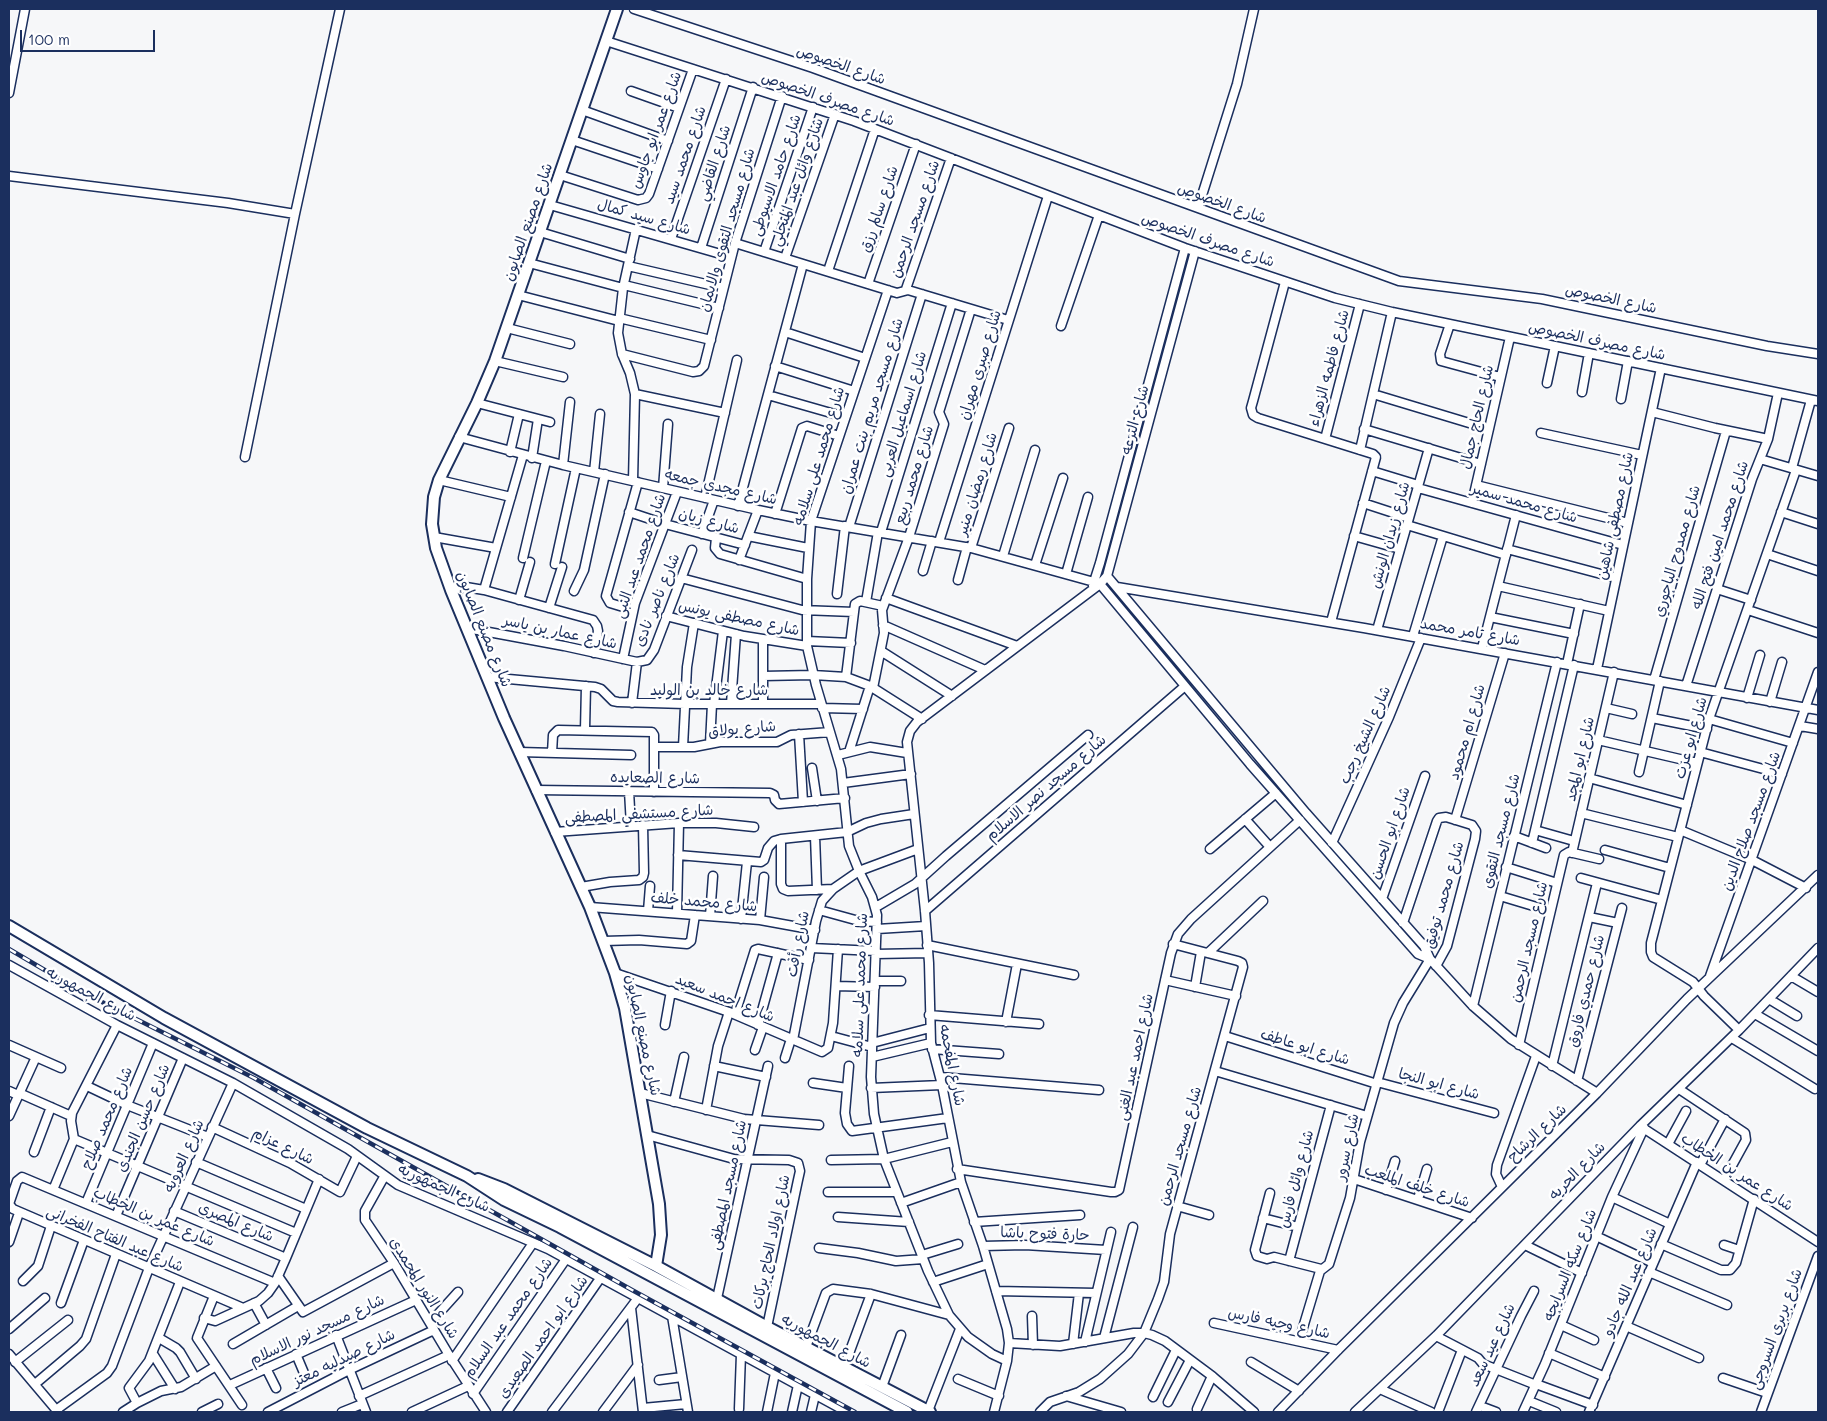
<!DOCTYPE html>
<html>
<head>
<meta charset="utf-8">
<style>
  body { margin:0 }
  #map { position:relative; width:1827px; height:1421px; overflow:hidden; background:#f6f7f9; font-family:Mali,sans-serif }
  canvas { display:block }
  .frame { position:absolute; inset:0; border:10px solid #1b2f5e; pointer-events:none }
  .scale { position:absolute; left:20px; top:30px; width:135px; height:22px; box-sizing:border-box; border:2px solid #1b2f5e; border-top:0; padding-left:6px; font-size:15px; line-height:18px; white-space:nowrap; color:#1b2f5e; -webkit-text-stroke:4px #fff; paint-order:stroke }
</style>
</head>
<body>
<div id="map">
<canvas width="1827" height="1421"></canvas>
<div class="frame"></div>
<div class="scale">100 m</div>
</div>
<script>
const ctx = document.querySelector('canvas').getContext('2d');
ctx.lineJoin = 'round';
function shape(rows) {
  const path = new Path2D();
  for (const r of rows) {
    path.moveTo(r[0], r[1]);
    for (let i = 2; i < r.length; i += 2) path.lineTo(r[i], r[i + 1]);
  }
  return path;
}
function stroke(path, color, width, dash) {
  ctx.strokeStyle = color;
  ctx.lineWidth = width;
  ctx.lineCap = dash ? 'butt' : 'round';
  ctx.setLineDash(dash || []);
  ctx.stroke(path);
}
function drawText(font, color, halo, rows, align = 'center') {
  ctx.font = font + ' Mali,"Playpen Sans Arabic",sans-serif';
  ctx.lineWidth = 5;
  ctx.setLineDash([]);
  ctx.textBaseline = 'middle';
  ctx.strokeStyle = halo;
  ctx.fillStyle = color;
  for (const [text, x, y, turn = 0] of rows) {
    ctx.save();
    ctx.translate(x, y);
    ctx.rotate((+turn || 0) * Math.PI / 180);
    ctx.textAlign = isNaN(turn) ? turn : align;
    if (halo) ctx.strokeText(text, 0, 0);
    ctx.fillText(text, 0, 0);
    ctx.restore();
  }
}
const street = shape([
  [634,9,813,68,1399,281,1542,299,1767,346,1818,354],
  [606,41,854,121,1185,248,1335,298,1392,312,1818,401],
  [631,91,679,108],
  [9,93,25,9],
  [582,110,668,141],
  [572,140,658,169],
  [560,175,638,200,646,198,649,194,693,69],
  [9,176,228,203,295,214],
  [550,205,731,257],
  [1198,208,1237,84,1254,9],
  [540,232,630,259],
  [671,239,726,79],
  [735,243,897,293,908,290,1008,320],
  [701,248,753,87],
  [764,252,813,107],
  [785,258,835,114],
  [529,263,623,288],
  [628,266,723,288],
  [828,271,875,129],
  [1285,282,1253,401,1251,408,1253,415,1258,418,1373,454,1376,457,1331,622],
  [868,284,916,144],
  [624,285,719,308],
  [906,289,951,158],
  [888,290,811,521,807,579,807,646,816,685,841,769,849,846,859,871,872,897,877,915,871,1077,874,1114,884,1159,928,1271,949,1315,968,1337,992,1354,1007,1361],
  [518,295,619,321],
  [619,318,711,340],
  [1450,324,1440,354,1441,361,1500,377],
  [1061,326,1099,215],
  [507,328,570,344],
  [785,332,865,358],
  [622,354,693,372,699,371,704,366,735,243,782,96],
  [495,361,563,377],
  [775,366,854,391],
  [1547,383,1555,346],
  [1582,392,1589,353],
  [635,394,725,413],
  [1373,394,1489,429],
  [768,395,845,417],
  [1621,399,1628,361],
  [477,403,550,422],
  [1652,412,1715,428,1768,439],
  [1364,429,1481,464],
  [1541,433,1642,455],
  [459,437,563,465,758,510,811,521,971,548,1094,582],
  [1325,439,1360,304],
  [1360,450,1392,312],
  [510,452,519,414],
  [245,457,295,214,340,9],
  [532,458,538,419],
  [1760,459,1818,476],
  [563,465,570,402],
  [1792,468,1811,400],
  [1372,471,1418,485],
  [594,472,600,414],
  [439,480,511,497],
  [633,481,635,394,630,373,622,354,618,333,623,288,636,229],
  [1476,485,1628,523],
  [663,488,668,424],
  [1418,488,1623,545],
  [705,498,737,360],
  [1363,503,1409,518],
  [1472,503,1510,337],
  [738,506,803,264],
  [629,512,665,524,745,545],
  [1781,512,1818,524],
  [775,514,802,428,807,426,839,436],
  [1407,525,1506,555],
  [849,527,922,294],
  [881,532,952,303],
  [702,534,714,500],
  [748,536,808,548],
  [1354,536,1400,549],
  [434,537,496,548],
  [716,538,715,548,720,554,807,579],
  [939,542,1048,196],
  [971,548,1009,428],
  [1507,549,1616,578],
  [1767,554,1818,571],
  [1003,556,1035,450],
  [523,558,546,461],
  [739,560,758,510],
  [555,564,576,468],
  [1035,565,1063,478],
  [923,571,932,541],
  [1066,574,1088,497],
  [1107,576,1306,813,1424,946,1430,959,1473,1006,1511,1039,1597,1093],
  [681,578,802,610,854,612],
  [958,580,967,547],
  [1100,584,1250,764,1418,954,1430,959],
  [1093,585,1100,563,1185,248],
  [1498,586,1609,611],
  [1117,587,1364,628,1818,710],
  [1717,589,1751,600],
  [451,590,466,587,484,590,593,620,597,626,598,631,594,653],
  [484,590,523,455],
  [574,591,584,570,605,474],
  [837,594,845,526],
  [886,598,1017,646],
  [519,600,530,562],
  [866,602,878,532],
  [549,608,562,567],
  [633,610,610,603,606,596,638,482],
  [1748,610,1818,633],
  [666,616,744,636,807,646],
  [1490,617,1574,634],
  [883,625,985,670],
  [467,628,564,646,637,662,647,660,654,650,692,550],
  [1377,630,1429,448],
  [1413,636,1443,536],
  [807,641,851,643],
  [1482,648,1516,515],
  [881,651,952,696],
  [623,659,635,603,677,492],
  [1567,664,1580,604],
  [1597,669,1661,368],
  [763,676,813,675,846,677,870,686,922,719],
  [487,677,595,687,601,689,613,701,618,702,685,704,821,704],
  [846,677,855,604,860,601,883,606],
  [1654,680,1726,431],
  [1686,686,1752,479,1768,439,1778,393],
  [873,688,884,633,882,610,909,537,944,424,939,412,971,309],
  [1747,698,1760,655],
  [1770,702,1782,662],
  [632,703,637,662],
  [714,704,723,631],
  [731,704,736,634],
  [763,704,763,640],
  [822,708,863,709],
  [1606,708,1632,714],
  [1652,718,1707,729],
  [1709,719,1793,743],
  [1800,726,1818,729],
  [585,730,586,686],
  [799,734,803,802],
  [1598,740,1697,763],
  [710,744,712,704],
  [654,747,694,747,720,742,777,742,791,735,830,732],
  [683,747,687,667,694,623],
  [519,752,631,755],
  [849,752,870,686],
  [1700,752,1782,774],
  [552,753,553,735,558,730,652,732,654,735,654,792],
  [838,755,870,747,907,753],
  [812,768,817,801],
  [1639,772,1660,681],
  [1589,778,1687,805],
  [843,783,911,774],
  [536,790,770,793,774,795,775,800,779,804,845,798],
  [629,791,631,826],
  [1581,813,1678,837],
  [1245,819,1270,847],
  [1455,820,1505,653],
  [1535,830,1574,841],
  [1680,830,1752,860,1806,888],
  [555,832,679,823,716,823,754,827],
  [815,836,817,890],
  [1514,836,1546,848],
  [781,839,781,884,783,889,788,891,833,889],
  [1332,843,1389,717,1421,638],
  [1532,843,1574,665],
  [1210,849,1276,793],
  [1605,850,1670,868],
  [1572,853,1614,672],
  [678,855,761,862,764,860,768,848,774,841,781,839,847,832,866,823,881,819,914,814],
  [1506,867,1557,883],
  [1581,878,1662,900],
  [581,887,610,882,639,880,643,877,644,873,643,825],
  [1500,896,1550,911],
  [1382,899,1425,776],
  [590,907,760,920,815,930],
  [876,907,915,884,946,856,1088,735],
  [819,910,859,921,877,922],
  [648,911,650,886],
  [925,911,1185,686],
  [677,913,679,823],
  [710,916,713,876],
  [1589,917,1618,923],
  [741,919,747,862],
  [760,920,764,877],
  [1403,923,1437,821,1439,818,1446,817,1472,825,1476,831,1475,839,1447,946,1436,966],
  [877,929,926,926],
  [604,941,639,940,687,944,691,941,695,915],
  [927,945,1074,975],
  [811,948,876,951],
  [1208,953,1263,901],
  [876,954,928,953],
  [9,965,117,1025,233,1083,348,1149,398,1185,548,1249,847,1412],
  [615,973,729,1012,822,1052,828,1048,833,1023,838,949],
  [1710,976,1818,672],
  [1791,976,1818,992],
  [1165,980,1236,996],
  [875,981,901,981],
  [836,986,875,987],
  [1195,987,1201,952],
  [1769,999,1797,1016],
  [1473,1006,1557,662],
  [735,1014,755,950,758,949,809,960],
  [1755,1014,1818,1051],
  [929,1015,1039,1024],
  [1006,1022,1017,964],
  [665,1025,671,991],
  [758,1025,778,953],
  [1739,1030,1704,996,1693,982,1653,957,1651,952,1651,943,1709,719,1796,470],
  [831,1036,872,1047],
  [1225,1036,1377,1084],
  [1732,1038,1815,1089],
  [793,1040,816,921,822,901,833,889,859,871,918,849],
  [872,1043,930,1028],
  [9,1045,61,1068],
  [1519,1045,1564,855,1569,852,1599,859],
  [932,1049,999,1054],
  [755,1050,763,1027],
  [872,1057,931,1043],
  [785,1058,791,1039],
  [714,1066,766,1077],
  [849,1066,845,1113,847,1124,852,1131,948,1118],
  [1552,1066,1597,883],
  [1215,1071,1367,1116],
  [940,1077,1099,1090],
  [1577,1081,1622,908],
  [1377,1082,1494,1113],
  [813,1083,847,1088],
  [87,1086,127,1105,208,1137],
  [871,1088,942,1085],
  [1679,1089,1745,1133,1746,1140,1724,1180],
  [9,1091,18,1095],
  [19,1093,71,1116],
  [640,1093,744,1119,819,1125],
  [674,1102,684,1057],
  [706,1110,718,1046,729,1012],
  [9,1116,36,1057],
  [1640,1126,1818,1242],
  [212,1127,290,1163,340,1192,357,1156],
  [647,1135,734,1159,789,1160,798,1163,800,1171,798,1180,767,1327],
  [74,1139,296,1233],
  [1668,1144,1686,1111],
  [34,1152,51,1107],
  [831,1160,884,1159,952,1142],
  [196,1162,306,1209],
  [1700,1165,1725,1119],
  [957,1169,1111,1192,1115,1192,1119,1190,1171,953,1178,934,1191,919,1300,820],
  [384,1177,365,1211,365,1220,394,1263,449,1355,486,1412],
  [1354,1179,1472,1218],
  [1502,1187,1496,1174,1497,1165,1536,1056],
  [53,1190,74,1139,71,1121,72,1113,117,1025],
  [1386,1190,1395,1161],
  [828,1192,896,1192],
  [1270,1193,1255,1250,1257,1256,1267,1259,1274,1257,1321,1269],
  [1612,1197,1670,1224],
  [1418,1199,1427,1169],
  [86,1203,153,1043],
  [901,1203,961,1182],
  [1177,1206,1209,1215],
  [174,1211,286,1258],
  [116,1216,183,1058],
  [838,1217,909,1222],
  [1263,1218,1298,1227],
  [974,1222,1080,1215],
  [1596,1236,1653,1263],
  [9,1242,19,1213],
  [1661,1244,1721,1270,1730,1270,1736,1263,1754,1199],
  [1525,1245,1582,1273],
  [1724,1245,1739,1250],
  [983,1246,1025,1245,1106,1250],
  [819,1248,858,1253,896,1261,923,1259],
  [922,1255,958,1244],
  [1289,1261,1331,1105],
  [1649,1272,1727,1305],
  [278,1276,303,1312,394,1263],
  [23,1281,38,1266,51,1226],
  [933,1282,988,1264],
  [996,1291,1096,1293],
  [214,1296,197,1338,242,1405],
  [61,1303,84,1240],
  [254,1303,266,1325],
  [716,1303,768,1066],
  [243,1308,13,1209,9,1204,17,1181,22,1177,275,1283],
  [631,1308,643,1412],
  [672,1316,688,1412],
  [1032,1316,1033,1345],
  [204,1318,215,1321,259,1301,268,1293,275,1283,286,1258,319,1179],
  [430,1323,458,1292],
  [1214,1323,1338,1350],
  [1561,1325,1594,1340],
  [1626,1326,1699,1358],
  [9,1329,45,1298],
  [336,1335,366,1412],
  [1436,1336,1478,1358,1483,1364,1536,1385],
  [159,1338,176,1348,180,1352,196,1379],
  [1104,1338,1133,1227],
  [1299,1341,1320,1271,1329,1264,1350,1198,1360,1142,1394,1023,1403,1003,1430,959],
  [1085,1342,1111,1232],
  [1009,1343,1060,1346,1134,1333,1144,1333,1152,1335,1165,1341,1212,1376,1254,1412],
  [233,1344,298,1306],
  [1073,1344,1079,1293],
  [806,1347,826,1293,833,1289,871,1294,949,1315],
  [1549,1353,1605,1377],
  [9,1354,58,1412],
  [153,1354,175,1389],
  [296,1354,304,1373],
  [452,1361,533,1243],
  [15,1362,68,1320],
  [1251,1362,1299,1391],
  [844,1367,871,1294],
  [266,1368,276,1388],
  [1723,1378,1767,1393],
  [958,1379,999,1396],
  [659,1380,682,1377],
  [35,1384,80,1346,86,1339,116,1254],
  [1536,1384,1593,1405],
  [230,1385,416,1300],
  [882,1387,901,1335],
  [1380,1389,1431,1412],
  [473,1394,566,1259],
  [359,1396,449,1355],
  [1066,1396,1121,1412],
  [1153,1397,1176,1350],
  [1529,1401,1556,1412],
  [1168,1402,1190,1360],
  [137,1403,129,1388,149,1361,180,1282],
  [1480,1406,1496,1412],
  [643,1408,686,1404],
  [739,1409,741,1354],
  [1197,1409,1212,1376],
  [56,1410,107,1373,112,1366,149,1268,233,1083],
  [928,1411,960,1329],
  [123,1412,137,1403,161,1391,181,1387,216,1366],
  [202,1412,218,1404],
  [268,1412,349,1370,434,1330],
  [342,1412,362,1404],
  [412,1412,468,1386],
  [507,1412,601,1277],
  [552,1412,638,1298],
  [603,1412,638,1365],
  [767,1412,775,1373],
  [792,1412,798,1385],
  [811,1412,815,1395],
  [994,1412,1007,1361,1009,1343,1007,1329,983,1246,961,1182,942,1085,931,1043,929,963,925,911,907,742,910,731,917,722,1100,584,1107,576,1195,251],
  [1040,1412,1050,1402,1079,1392,1100,1379,1128,1354,1144,1333,1158,1299,1164,1282,1170,1234,1243,967,1242,963,1238,961,1173,944],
  [1278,1412,1338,1350,1597,1093,1687,999,1818,875],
  [1355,1412,1436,1336,1640,1126,1739,1030,1818,948],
  [1438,1412,1462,1350],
  [1476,1412,1521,1316,1534,1291],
  [1523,1412,1545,1364,1612,1197,1644,1128],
  [1589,1412,1697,1162],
  [1761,1412,1818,1256]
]);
const secondary = shape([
  [617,9,495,361,477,403,439,480,434,497,432,524,436,548,451,590,504,718,590,907,615,973,625,1008,659,1204,661,1235,656,1266],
  [9,926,164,1018,367,1128,467,1176,504,1200,560,1227,907,1412],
  [478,1179,504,1189,656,1266,767,1327,930,1412]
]);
const rail = shape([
  [9,949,82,992,254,1078,632,1290,855,1412]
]);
const streetNames = [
  ["شارع الخصوص",841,65,19],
  ["شارع مصرف الخصوص",828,99,19],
  ["شارع عمر ابو جاوس",656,130,-70],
  ["شارع محمد سيد",685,155,-71],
  ["شارع القاضي",714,163,-72],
  ["شارع حامد الاسيوطى",776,175,-71],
  ["شارع وائل عبد المتجلي",797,182,-71],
  ["شارع الخصوص",1222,203,20],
  ["شارع سالم رزق",879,209,-71],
  ["شارع سيد كمال",644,217,16],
  ["شارع مسجد الرحمن",915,219,-71],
  ["شارع مصنع الصابون",528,222,-71],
  ["شارع مسجد التقوى والايمان",727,230,-74],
  ["شارع مصرف الخصوص",1208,240,19],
  ["شارع الخصوص",1611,299,12],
  ["شارع مصرف الخصوص",1597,341,12],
  ["شارع صبرى مهران",980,365,-73],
  ["شارع فاطمه الزهراء",1329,368,-75],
  ["شارع مسجد مريم بنت عمران",872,406,-73],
  ["شارع اسماعيل العربى",903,414,-73],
  ["شارع الحاج جمال",1477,417,-77],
  ["شارع الترعه",1135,420,-75],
  ["شارع محمد على سلامه",819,456,-73],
  ["شارع محمد ربيع",914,475,-73],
  ["شارع رمضان منير",977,484,-73],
  ["شارع مجدي جمعه",721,487,13],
  ["شارع محمد سمير",1524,503,16],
  ["شارع مصطفى شاهين",1615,516,-78],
  ["شارع زيان",709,521,15],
  ["شارع زيدان الونش",1390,535,-74],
  ["شارع محمد امين فتح الله",1720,535,-72],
  ["شارع ممدوح الباجوري",1677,551,-74],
  ["شارع محمد عبد النبى",640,556,-71],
  ["شارع ناصر نادى",657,600,-68],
  ["شارع مصطفى يونس",739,618,12],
  ["شارع مصنع الصابون",484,629,68],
  ["شارع عمار بن ياسر",560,632,12],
  ["شارع تامر محمد",1470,632,10],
  ["شارع خالد بن الوليد",709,690],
  ["شارع بولاق",742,729,-5],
  ["شارع ام محمود",1467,732,-74],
  ["شارع الشيخ رجب",1365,735,-66],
  ["شارع ابو عزت",1691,738,-74],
  ["شارع ابو المجد",1580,759,-77],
  ["شارع الصعايده",655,778,1],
  ["شارع مسجد نصر الاسلام",1046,788,-41],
  ["شارع مستشفي المصطفى",639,814,-3],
  ["شارع مسجد صلاح الدين",1751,821,-70],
  ["شارع مسجد التقوى",1501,831,-76],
  ["شارع ابو الحسن",1390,833,-71],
  ["شارع محمد توفيق",1444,895,-74],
  ["شارع محمد خلف",704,902,5],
  ["شارع مسجد الرحمن",1529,942,-77],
  ["شارع رأفت",798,944,-79],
  ["شارع محمد على سلامه",860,985,-88],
  ["شارع حمدي فاروق",1586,991,-76],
  ["شارع الجمهوريه",91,994,28],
  ["شارع احمد سعيد",725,998,22],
  ["شارع مصنع الصابون",643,1035,78],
  ["شارع ابو عاطف",1305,1047,17],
  ["شارع احمد عبد الغنى",1135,1057,-78],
  ["شارع المفحمه",952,1065,79],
  ["شارع ابو النجا",1439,1084,15],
  ["شارع محمد صلاح",107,1118,-67],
  ["شارع حسن الجندى",143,1118,-67],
  ["شارع الرشاح",1537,1133,-44],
  ["شارع عزام",283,1146,26],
  ["شارع مسجد الرحمن",1180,1146,-74],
  ["شارع سرور",1347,1147,-78],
  ["شارع العروبه",184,1156,-66],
  ["شارع الحريه",1577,1171,-46],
  ["شارع عمر بن الخطاب",1737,1172,33],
  ["شارع وائل فارس",1296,1179,-75],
  ["شارع مسجد المصطفى",728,1185,-78],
  ["شارع خلف الملعب",1417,1186,18],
  ["شارع الجمهوريه",444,1188,24],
  ["شارع عمر بن الخطاب",154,1217,23],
  ["شارع المصرى",236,1222,23],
  ["حارة فتوح باشا",1045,1234,2],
  ["شارع عبد الفتاح الفخرانى",115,1239,23],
  ["شارع اولاد الحاج بركات",771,1242,-78],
  ["شارع سكه السرايجه",1570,1265,-68],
  ["شارع عبد الله جادو",1630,1282,-67],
  ["شارع النور المحمدى",424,1288,58],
  ["شارع محمد عبد السلام",508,1318,-55],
  ["شارع وجيه فارس",1279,1323,12],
  ["شارع بربرى السروجى",1776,1329,-70],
  ["شارع مسجد نور الاسلام",317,1330,-25],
  ["شارع ابو احمد الصعيدى",543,1337,-55],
  ["شارع الجمهوريه",826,1341,28],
  ["شارع عيد سعد",1492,1345,-65],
  ["شارع صيدليه معتز",344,1358,-26]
];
stroke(street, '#1b2f5e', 11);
stroke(secondary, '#1b2f5e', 14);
stroke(street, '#fff', 8);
stroke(secondary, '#fff', 10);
stroke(rail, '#1b2f5e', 4.5);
stroke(rail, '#fff', 2.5, [8]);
drawText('15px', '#1b2f5e', '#fff', streetNames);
</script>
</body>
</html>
